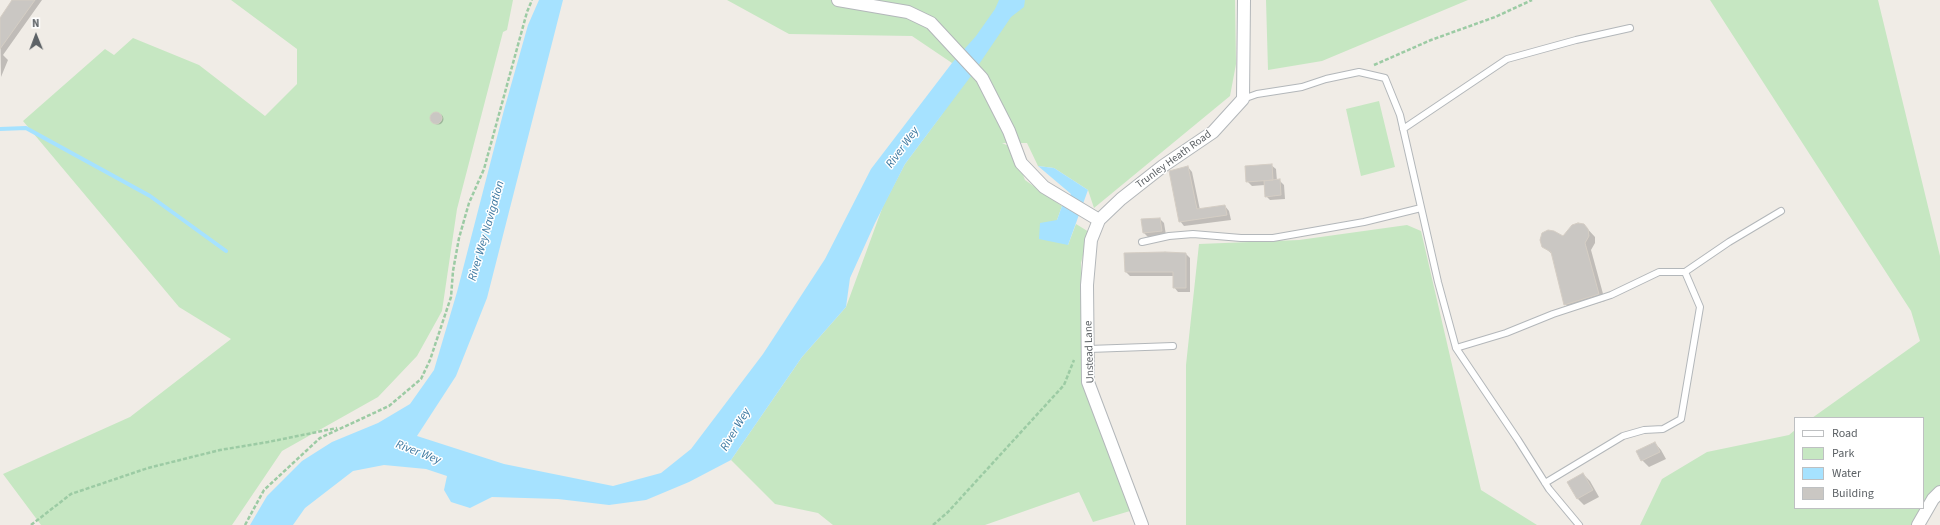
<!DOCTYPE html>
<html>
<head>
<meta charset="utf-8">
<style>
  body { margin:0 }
  #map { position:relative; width:1940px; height:525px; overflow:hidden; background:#f0ece6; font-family:"Source Sans 3",sans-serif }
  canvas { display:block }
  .legend { position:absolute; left:1794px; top:417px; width:130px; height:92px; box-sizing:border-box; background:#fff; border:1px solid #bec0c2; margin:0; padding:5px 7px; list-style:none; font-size:12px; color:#5d6266 }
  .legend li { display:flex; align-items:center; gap:8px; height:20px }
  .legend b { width:20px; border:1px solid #bec0c2 }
  .north { position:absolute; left:16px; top:16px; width:40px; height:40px; -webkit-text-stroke:3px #fff; paint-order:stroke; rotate:359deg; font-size:11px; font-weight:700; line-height:16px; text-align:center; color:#5d6266 }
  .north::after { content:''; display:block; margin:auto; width:14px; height:18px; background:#5d6266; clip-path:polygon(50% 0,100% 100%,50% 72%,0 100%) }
</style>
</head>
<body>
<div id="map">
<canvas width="1940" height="525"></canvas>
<ul class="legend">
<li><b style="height:5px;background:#fff"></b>Road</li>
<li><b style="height:11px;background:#c6e7c2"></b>Park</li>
<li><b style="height:11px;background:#a6e2ff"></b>Water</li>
<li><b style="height:11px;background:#cac7c3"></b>Building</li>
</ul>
<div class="north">N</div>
</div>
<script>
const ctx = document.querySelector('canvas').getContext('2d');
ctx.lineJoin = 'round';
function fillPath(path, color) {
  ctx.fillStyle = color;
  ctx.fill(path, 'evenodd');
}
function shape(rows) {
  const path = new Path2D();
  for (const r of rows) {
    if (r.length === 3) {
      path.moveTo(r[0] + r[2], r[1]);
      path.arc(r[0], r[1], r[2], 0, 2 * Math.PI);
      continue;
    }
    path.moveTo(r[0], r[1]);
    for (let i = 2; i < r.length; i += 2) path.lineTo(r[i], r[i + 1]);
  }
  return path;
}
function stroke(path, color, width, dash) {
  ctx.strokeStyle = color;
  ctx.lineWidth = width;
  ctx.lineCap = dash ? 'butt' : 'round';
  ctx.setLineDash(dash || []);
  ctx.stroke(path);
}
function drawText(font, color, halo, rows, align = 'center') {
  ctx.font = font + ' "Source Sans 3",sans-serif';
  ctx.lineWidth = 3;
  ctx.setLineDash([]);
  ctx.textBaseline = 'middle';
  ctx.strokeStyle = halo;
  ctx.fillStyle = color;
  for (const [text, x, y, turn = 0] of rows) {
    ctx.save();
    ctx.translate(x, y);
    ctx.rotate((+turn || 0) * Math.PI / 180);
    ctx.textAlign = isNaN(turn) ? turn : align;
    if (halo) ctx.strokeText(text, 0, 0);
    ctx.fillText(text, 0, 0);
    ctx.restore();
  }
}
const green = shape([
  [231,0,513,0,507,30,503,32,457,209,442,311,417,356,378,397,282,451,232,525,41,525,3,474,130,417,231,339,179,307,23,121,105,49,114,55,133,38,199,65,265,116,297,84,297,49],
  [727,0,1235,0,1236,64,1230,96,1094,208,1088,190,1054,168,1038,166,1027,143,1002,143,1013,148,1025,180,1062,206,1057,220,1068,245,1076,224,1089,232,1081,263,1085,391,1130,511,1093,522,1079,492,985,525,833,525,818,513,775,504,731,460,802,357,846,307,883,206,905,164,940,117,979,55,952,63,912,36,789,34],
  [1266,0,1468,0,1322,61,1268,70],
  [1710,0,1878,0,1940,256,1940,494,1919,525,1640,525,1662,479,1707,452,1789,435,1795,430,1795,508,1923,508,1923,418,1812,418,1920,341,1911,311],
  [1379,101,1395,167,1361,176,1346,109],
  [1407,225,1421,231,1481,490,1537,525,1186,525,1186,365,1199,244,1299,240]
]);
const water = shape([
  [539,0,563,0,487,298,456,376,417,436,504,464,613,486,661,473,691,449,763,354,825,259,871,169,952,63,976,36,995,9,999,0,1025,0,1024,7,1011,17,971,76,905,164,875,223,850,278,846,307,802,357,731,460,689,482,646,500,609,505,558,499,492,497,470,508,451,502,444,490,447,476,426,469,384,465,353,471,305,508,293,525,250,525,267,496,302,461,332,442,378,423,410,404,434,370,457,292,504,110,528,25],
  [1038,166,1054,168,1088,190,1068,245,1039,239,1040,223,1057,220,1062,206,1071,194]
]);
const shadow = shape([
  [14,0,42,0,3,55,8,60,1,77,0,20],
  [438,119,5.5],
  [1271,165,1276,169,1277,181,1279,180,1284,185,1285,199,1270,200,1266,196,1265,185,1252,186,1247,181],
  [1188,167,1192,172,1200,210,1225,206,1229,211,1231,220,1184,226,1180,221],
  [1160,219,1164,223,1166,235,1148,237,1144,233],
  [1584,225,1595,237,1595,243,1591,250,1605,301,1572,311,1565,304,1553,255,1543,246],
  [1125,254,1186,254,1190,258,1190,292,1178,292,1174,287,1174,276,1130,276,1126,272],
  [1655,443,1661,450,1666,459,1649,467,1642,460],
  [1583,474,1590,481,1599,497,1584,505,1577,498]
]);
const stream = shape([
  [0,129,26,128,150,196,226,251]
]);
const building = shape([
  [12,0,35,0,0,49,0,18,12,0],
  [436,118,6],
  [1272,164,1273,180,1246,182,1245,166,1272,164],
  [1188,166,1197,209,1225,205,1227,215,1179,222,1169,171,1188,166],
  [1280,179,1281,195,1265,197,1264,181,1280,179],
  [1160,218,1162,231,1143,233,1141,219,1160,218],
  [1578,223,1584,224,1588,229,1589,236,1585,243,1599,294,1564,305,1551,252,1542,247,1540,240,1542,233,1548,230,1554,231,1563,236,1572,225,1578,223],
  [1165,252,1186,253,1186,288,1173,288,1173,272,1125,272,1124,253,1165,252],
  [1655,442,1660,452,1641,461,1636,451,1655,442],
  [1583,473,1593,490,1577,499,1567,482,1583,473]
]);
const path = shape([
  [1374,65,1431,40,1495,17,1532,0],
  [31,525,71,494,148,468,220,450,268,442,337,428],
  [245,525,264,490,320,438,389,406,421,379,430,360,451,297,453,271,459,238,469,203,484,169,527,12,532,0],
  [933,525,948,512,1064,385,1074,360]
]);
const lane = shape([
  [1243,99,1257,94,1302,87,1326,79,1359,72,1385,78,1400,115,1438,282,1456,348,1506,333,1553,314,1611,295,1659,272,1685,272,1700,307,1681,419,1663,429,1644,430,1623,436,1545,483],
  [1403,129,1507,59,1576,40,1630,28],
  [1142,242,1169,236,1193,234,1241,238,1273,238,1364,222,1421,208],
  [1685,272,1729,242,1781,211],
  [1456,348,1518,440,1549,489,1579,525],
  [1089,349,1173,346]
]);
const street = shape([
  [838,0,908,12,931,23,982,78,1009,131,1021,163,1044,187,1099,220],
  [1142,525,1088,382,1087,285,1091,240,1099,220,1121,199,1163,166,1213,132,1243,99,1244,0],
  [1918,525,1933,499,1940,492]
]);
const streetNames = [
  ["Trunley Heath Road",1174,160,-36],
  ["Unstead Lane",1090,352,-92]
];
const waterNames = [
  ["River Wey",903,148,-54],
  ["River Wey Navigation",487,231,-74],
  ["River Wey",736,430,-59],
  ["River Wey",418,453,21]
];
fillPath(green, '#c6e7c2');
fillPath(water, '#a6e2ff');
fillPath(shadow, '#0003');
stroke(stream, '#a6e2ff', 4);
fillPath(building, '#cac7c3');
stroke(building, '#d4cdc4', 1);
stroke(lane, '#b3b7ba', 8);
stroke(street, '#b3b7ba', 14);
stroke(path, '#9ccba4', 2.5, [4, 2]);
stroke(lane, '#fff', 6);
stroke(street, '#fff', 12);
drawText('11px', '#5d6266', '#fff', streetNames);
drawText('italic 12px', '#3c78a0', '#fff', waterNames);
</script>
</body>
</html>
